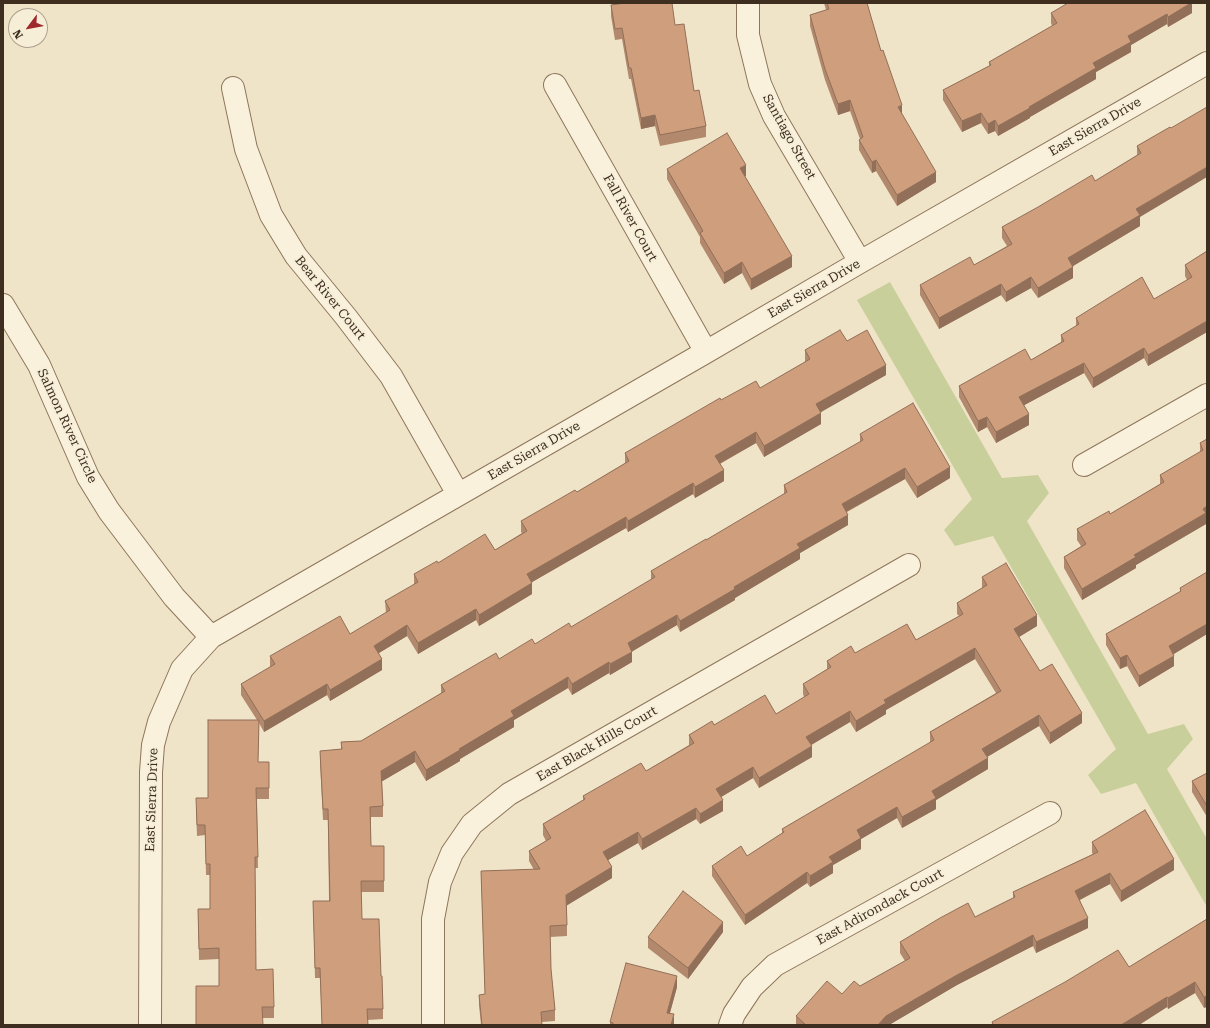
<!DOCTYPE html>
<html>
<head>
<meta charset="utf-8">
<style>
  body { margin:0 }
  #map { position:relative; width:1210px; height:1028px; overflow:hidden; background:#f0e4c8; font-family:"Roboto Serif",serif }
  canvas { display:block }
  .frame { position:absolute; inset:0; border:4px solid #3d2e20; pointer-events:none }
  .north { position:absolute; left:8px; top:8px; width:40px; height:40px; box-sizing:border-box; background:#f7eed8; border:1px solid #ada18e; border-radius:50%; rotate:238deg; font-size:11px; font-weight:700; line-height:16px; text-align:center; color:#3d2e20 }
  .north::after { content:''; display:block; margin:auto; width:14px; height:18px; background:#9e2a2b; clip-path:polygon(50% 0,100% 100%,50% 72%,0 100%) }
</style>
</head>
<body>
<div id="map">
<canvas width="1210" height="1028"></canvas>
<div class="frame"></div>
<div class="north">N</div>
</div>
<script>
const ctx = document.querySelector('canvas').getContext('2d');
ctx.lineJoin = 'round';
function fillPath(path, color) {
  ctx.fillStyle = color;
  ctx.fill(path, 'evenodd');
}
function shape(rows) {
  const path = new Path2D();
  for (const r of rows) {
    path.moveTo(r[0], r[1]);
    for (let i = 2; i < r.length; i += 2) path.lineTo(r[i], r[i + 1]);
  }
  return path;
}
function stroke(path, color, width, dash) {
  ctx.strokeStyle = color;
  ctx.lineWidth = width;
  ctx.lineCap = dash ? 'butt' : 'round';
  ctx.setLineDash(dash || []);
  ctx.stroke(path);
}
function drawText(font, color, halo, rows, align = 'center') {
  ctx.font = font + ' "Roboto Serif",serif';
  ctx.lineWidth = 4;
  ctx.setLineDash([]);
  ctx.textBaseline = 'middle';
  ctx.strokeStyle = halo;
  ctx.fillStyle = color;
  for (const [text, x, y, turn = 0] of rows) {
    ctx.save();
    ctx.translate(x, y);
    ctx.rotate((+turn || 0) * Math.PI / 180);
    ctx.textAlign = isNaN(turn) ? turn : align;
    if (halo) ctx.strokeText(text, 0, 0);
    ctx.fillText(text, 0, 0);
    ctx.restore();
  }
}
const green = shape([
  [890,282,1002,478,1038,475,1049,493,1027,521,1148,734,1184,724,1193,739,1167,769,1207,839,1207,907,1136,783,1101,794,1088,775,1116,749,993,536,955,546,944,530,972,499,857,300]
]);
const minor = shape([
  [748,3,748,35,760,84,774,116,860,262],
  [555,85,706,352],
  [233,88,246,149,271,215,296,256,346,317,391,376,458,494],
  [3,305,39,365,88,477,109,511,174,597,211,637],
  [1084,465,1207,395],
  [150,1025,151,772,153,745,159,722,182,669,211,637,706,352,860,262,1207,63],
  [433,1025,433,919,440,882,452,853,472,824,509,794,909,565],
  [730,1025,734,1014,752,987,775,965,1050,813]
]);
const wall = shape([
  [824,3,867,3,881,51,902,114,936,182,897,206,876,171,872,173,859,150,859,140,860,139,850,111,838,115,825,80,810,26,810,15,826,10],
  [1192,3,1192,13,1168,27,1167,24,1131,45,1131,52,1096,72,1096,79,1030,117,1030,118,998,136,995,131,988,134,981,123,962,132,943,100,943,90,989,66,989,62,1052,26,1051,23,1051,13],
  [611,5,675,25,694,91,706,126,706,137,660,146,655,126,641,129,631,79,629,79,622,39,615,40,611,16],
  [1170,127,1140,217,1140,226,1073,266,1073,278,1038,298,1031,288,1006,302,1001,295,939,329,920,295,920,285,974,265,1007,246,1002,238,1002,227,1095,181,1137,155,1137,146],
  [667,169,746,176,745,176,792,267,751,290,742,273,724,284,700,243,700,237,667,179],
  [1207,251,1207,332,1148,366,1144,358,1093,388,1084,373,1024,405,1029,425,996,443,987,427,978,432,959,397,959,386,1031,360,1061,342,1061,335,1076,326,1076,318,1154,299,1187,280,1185,276,1185,265],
  [847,341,886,375,820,412,821,424,764,457,756,443,720,464,724,481,695,498,693,494,628,532,626,528,532,582,532,594,479,626,476,620,418,654,407,636,379,653,382,670,330,701,327,695,264,732,259,723,258,762,269,762,269,799,257,799,258,868,255,868,256,970,274,1007,274,1018,263,1018,219,986,219,959,199,960,198,909,210,909,210,875,206,875,205,835,197,836,196,809,208,798,257,720,241,695,241,684,270,667,270,656,350,634,386,613,385,601,414,585,414,574,438,563,495,550,522,533,521,532,521,521,577,492,625,463,625,453,721,400,760,388,805,362,805,350],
  [860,434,950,478,917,498,905,479,847,512,848,525,800,553,800,559,735,598,735,600,680,632,677,625,632,651,632,662,610,675,609,673,572,695,568,688,514,720,514,727,460,759,460,761,426,781,415,762,382,781,383,806,383,817,371,817,371,846,384,846,384,892,361,892,362,919,381,976,383,1009,383,1019,367,1020,368,1025,322,1025,320,978,315,978,313,901,329,901,328,820,323,820,320,762,320,751,341,749,341,742,361,741,441,693,441,685,535,644,571,627,651,580,651,571,706,540,784,494,784,485,860,442],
  [1207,439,1206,524,1136,565,1136,568,1082,600,1064,568,1064,557,1081,546,1077,540,1077,529,1110,514,1160,484,1160,475,1200,452,1200,443],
  [982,577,1037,626,1019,637,1040,671,1082,723,1050,744,1039,726,987,757,988,769,936,800,936,809,902,828,897,818,861,839,861,849,833,865,833,873,810,887,807,883,745,925,712,876,712,866,747,856,782,833,782,829,930,743,930,732,996,693,975,659,886,710,886,714,856,732,850,722,811,745,812,757,759,788,753,778,721,797,723,811,700,824,696,819,642,850,638,843,608,860,612,878,567,905,567,936,550,937,551,969,555,1010,555,1021,542,1022,542,1025,481,1025,479,1005,479,995,485,994,481,871,534,870,529,861,529,851,546,841,543,835,543,824,583,800,583,796,646,771,689,745,689,735,714,725,776,714,804,697,803,694,803,684,827,669,827,661,855,653,916,640,959,616,957,614,957,603,982,588],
  [1180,588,1207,634,1173,654,1174,666,1139,687,1127,666,1120,669,1106,645,1106,634,1180,592],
  [1207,773,1207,817,1192,792,1192,781],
  [1092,842,1174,870,1121,902,1110,884,1080,900,1088,928,1036,953,1033,946,957,985,889,1025,796,1025,796,1016,860,986,905,961,900,953,900,942,975,917,1013,898,1013,892,1093,854,1092,853],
  [1207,919,1204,1008,1195,993,1168,1009,1167,1007,1139,1025,992,1025,992,1022,1129,967],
  [723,932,688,979,648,948,648,937],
  [677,987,670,1013,674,1025,610,1025,610,1022]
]);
const shadedWall = shape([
  [1191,3,1192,3,1192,13,1168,27,1168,17],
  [1167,14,1167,24,1131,45,1131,52,1096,72,1096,79,1030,117,1030,118,998,136,998,126,1029,107,1128,36],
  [850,100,850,111,838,115,838,104],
  [902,105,902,116,898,107],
  [981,113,981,123,962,132,962,121],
  [655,115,655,126,641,129,641,118],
  [995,120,995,131,988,134,988,124],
  [876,160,876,171,872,173,872,162],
  [746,165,746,176,740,179,740,168],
  [1207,167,1207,177,1140,217,1140,226,1068,269,1068,258,1136,209],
  [936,172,936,182,897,206,897,195],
  [792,256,792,267,751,290,751,279],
  [742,262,742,273,724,284,724,273],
  [1073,267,1073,278,1038,298,1038,288],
  [1031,277,1031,288,1006,302,1006,292],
  [1001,284,1001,295,939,329,939,318],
  [1207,321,1207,332,1148,366,1148,355],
  [1144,348,1144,358,1093,388,1093,378],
  [1084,363,1084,373,1019,408,1019,397],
  [886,365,886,375,816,415,816,404],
  [821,413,821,424,764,457,764,446],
  [1029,414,1029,425,996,443,996,432],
  [987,417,987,427,978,432,978,421],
  [756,432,756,443,715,466,715,456],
  [950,467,950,478,917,498,917,487],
  [905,468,905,479,842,514,842,504],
  [724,470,724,481,695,498,695,487],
  [693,483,693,494,628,532,628,521],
  [1207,506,1207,517,1206,518,1206,524,1136,565,1136,568,1082,600,1082,589,1134,555],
  [848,515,848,525,800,553,800,559,735,598,735,600,680,632,680,621,734,587,797,544],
  [626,517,626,528,527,585,527,574],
  [532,583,532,594,479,626,479,615],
  [476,609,476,620,418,654,418,643],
  [677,615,677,625,628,654,628,643],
  [1037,615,1037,626,1014,640,1014,629],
  [1207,624,1207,634,1169,657,1169,646],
  [407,625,407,636,374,656,374,646],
  [975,648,975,659,886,710,886,714,856,732,856,721,884,700],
  [632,652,632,662,610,675,610,664],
  [1127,655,1127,666,1120,669,1120,658],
  [1174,656,1174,666,1139,687,1139,676],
  [382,659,382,670,330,701,330,690],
  [609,662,609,673,572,695,572,684],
  [568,677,568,688,514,720,514,727,460,759,460,761,426,781,426,770,511,711],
  [327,684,327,695,264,732,264,721],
  [850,711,850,722,806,748,806,737],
  [1082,713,1082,723,1050,744,1050,733],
  [1039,715,1039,726,982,760,982,749],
  [812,746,812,757,759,788,759,778],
  [415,751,415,762,381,782,381,771],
  [988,758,988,769,936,800,936,809,902,828,902,817,932,791],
  [753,767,753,778,716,800,716,789],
  [723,800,723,811,700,824,700,814],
  [897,807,897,818,861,839,861,849,833,865,833,873,810,887,810,876,857,830],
  [696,808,696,819,642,850,642,839],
  [638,832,638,843,603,863,603,852],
  [1174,859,1174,870,1121,902,1121,891],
  [612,867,612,878,566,906,566,895],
  [807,872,807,883,745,925,745,915],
  [1110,873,1110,884,1075,902,1075,891],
  [1088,918,1088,928,1036,953,1036,942],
  [723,922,723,932,688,979,688,968],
  [1033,935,1033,946,957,985,889,1025,878,1025,886,1016,957,975],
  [677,976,677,987,667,1023,667,1013],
  [1195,982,1195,993,1168,1009,1168,998],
  [1207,996,1207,1007,1204,1008,1204,997],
  [1167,997,1167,1007,1139,1025,1121,1025],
  [674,1014,674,1025,671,1025]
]);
const building = shape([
  [625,3,672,3,675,25,684,24,694,91,699,90,706,126,660,135,655,115,641,118,631,68,629,68,622,28,615,29,611,5,625,3],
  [827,3,867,3,881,51,883,50,902,105,898,107,936,172,897,195,876,160,872,162,859,140,863,137,850,100,838,104,825,69,810,15,829,9,827,3],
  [1068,3,1191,3,1168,17,1167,14,1128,36,1131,42,1093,63,1096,68,1029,107,1030,108,998,126,995,120,988,124,981,113,962,121,943,90,991,65,989,62,1057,23,1051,13,1068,3],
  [1207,107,1207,167,1136,209,1140,215,1068,258,1073,267,1038,288,1031,277,1006,292,1001,284,939,318,920,285,970,257,974,265,1012,244,1002,227,1038,207,1092,175,1095,181,1141,153,1137,146,1170,127,1171,128,1207,107],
  [727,133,746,165,740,168,792,256,751,279,742,262,724,273,700,233,703,231,667,169,727,133],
  [1207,251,1207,321,1148,355,1144,348,1093,378,1084,363,1019,397,1029,414,996,432,987,417,978,421,959,386,1025,349,1031,360,1064,341,1061,335,1079,324,1076,318,1142,277,1154,299,1192,277,1185,265,1207,251],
  [840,330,847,341,867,330,886,365,816,404,821,413,764,446,756,432,715,456,724,470,695,487,693,483,628,521,626,517,527,574,532,583,479,615,476,609,418,643,407,625,374,646,382,659,330,690,327,684,264,721,241,684,275,664,270,656,340,616,350,634,390,610,385,601,418,582,414,574,437,561,438,563,485,534,495,550,527,531,521,521,575,490,577,492,629,461,625,453,720,398,721,400,756,381,760,388,810,359,805,350,840,330],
  [913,403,950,467,917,487,905,468,842,504,848,515,797,544,800,548,734,587,735,589,680,621,677,615,628,643,632,652,610,664,609,662,572,684,568,677,511,711,514,716,459,749,460,750,426,770,415,751,381,771,383,806,370,807,371,846,384,846,384,881,361,881,362,919,379,919,381,976,382,976,383,1009,367,1009,368,1025,322,1025,320,968,315,968,313,901,330,901,328,809,323,809,320,751,342,749,341,742,361,741,445,691,441,685,496,653,499,659,532,639,535,644,569,623,571,627,655,577,651,571,706,539,706,540,787,492,784,485,863,440,860,434,913,403],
  [1207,439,1207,506,1203,509,1206,513,1134,555,1136,557,1082,589,1064,557,1086,544,1077,529,1109,511,1110,514,1164,482,1160,475,1203,450,1200,443,1207,439],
  [1006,563,1037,615,1014,629,1040,671,1052,664,1082,713,1050,733,1039,715,982,749,988,758,932,791,936,798,902,817,897,807,857,830,861,838,829,857,833,862,810,876,807,872,745,915,712,866,741,846,747,856,784,832,782,829,934,740,930,732,1001,691,975,648,884,700,886,703,856,721,850,711,806,737,812,746,759,778,753,767,716,789,723,800,700,814,696,808,642,839,638,832,603,852,612,867,566,895,567,925,550,926,551,969,555,1010,541,1012,542,1025,482,1025,479,995,485,994,481,871,540,869,529,851,551,838,543,824,585,799,583,796,641,763,646,771,694,743,689,735,712,721,714,725,765,695,776,714,809,694,803,684,831,667,827,661,851,646,855,653,907,624,916,640,963,614,957,603,987,585,982,577,1006,563],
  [1207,572,1207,624,1169,646,1174,656,1139,676,1127,655,1120,658,1106,634,1181,591,1180,588,1207,572],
  [208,720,259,720,258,762,269,762,269,788,256,788,258,857,255,857,256,970,273,969,274,1007,262,1007,263,1025,196,1025,196,986,219,986,219,948,199,949,198,909,210,909,210,864,206,864,205,825,197,825,196,798,208,798,208,720],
  [1207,773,1207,806,1192,781,1207,773],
  [1145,810,1174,859,1121,891,1110,873,1075,891,1088,918,1036,942,1033,935,957,975,886,1016,878,1025,806,1025,796,1016,827,981,842,994,854,981,860,986,910,958,900,942,940,918,968,903,975,917,1015,897,1013,892,1098,852,1092,842,1145,810],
  [683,891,723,922,688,968,648,937,683,891],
  [1207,919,1207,996,1204,997,1195,982,1168,998,1167,997,1121,1025,993,1025,992,1022,1065,982,1118,950,1129,967,1207,919],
  [626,963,677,976,667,1013,674,1014,671,1025,613,1025,613,1023,610,1022,626,963]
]);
const streetNames = [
  ["East Sierra Drive",1095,127,-30],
  ["Santiago Street",789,137,61],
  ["Fall River Court",630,218,61],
  ["East Sierra Drive",814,289,-30],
  ["Bear River Court",330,298,51],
  ["Salmon River Circle",67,426,65],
  ["East Sierra Drive",534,451,-30],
  ["East Black Hills Court",597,744,-30],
  ["East Sierra Drive",152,800,-88],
  ["East Adirondack Court",880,907,-29]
];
fillPath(green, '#c9cf9b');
stroke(minor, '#8d765c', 24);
stroke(minor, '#faf1dc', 22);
fillPath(wall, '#b2896c');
fillPath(shadedWall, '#916f58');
fillPath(building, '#cf9f7d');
stroke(building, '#916f58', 1);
drawText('13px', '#3d2e20', '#f7eed8', streetNames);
</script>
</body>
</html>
